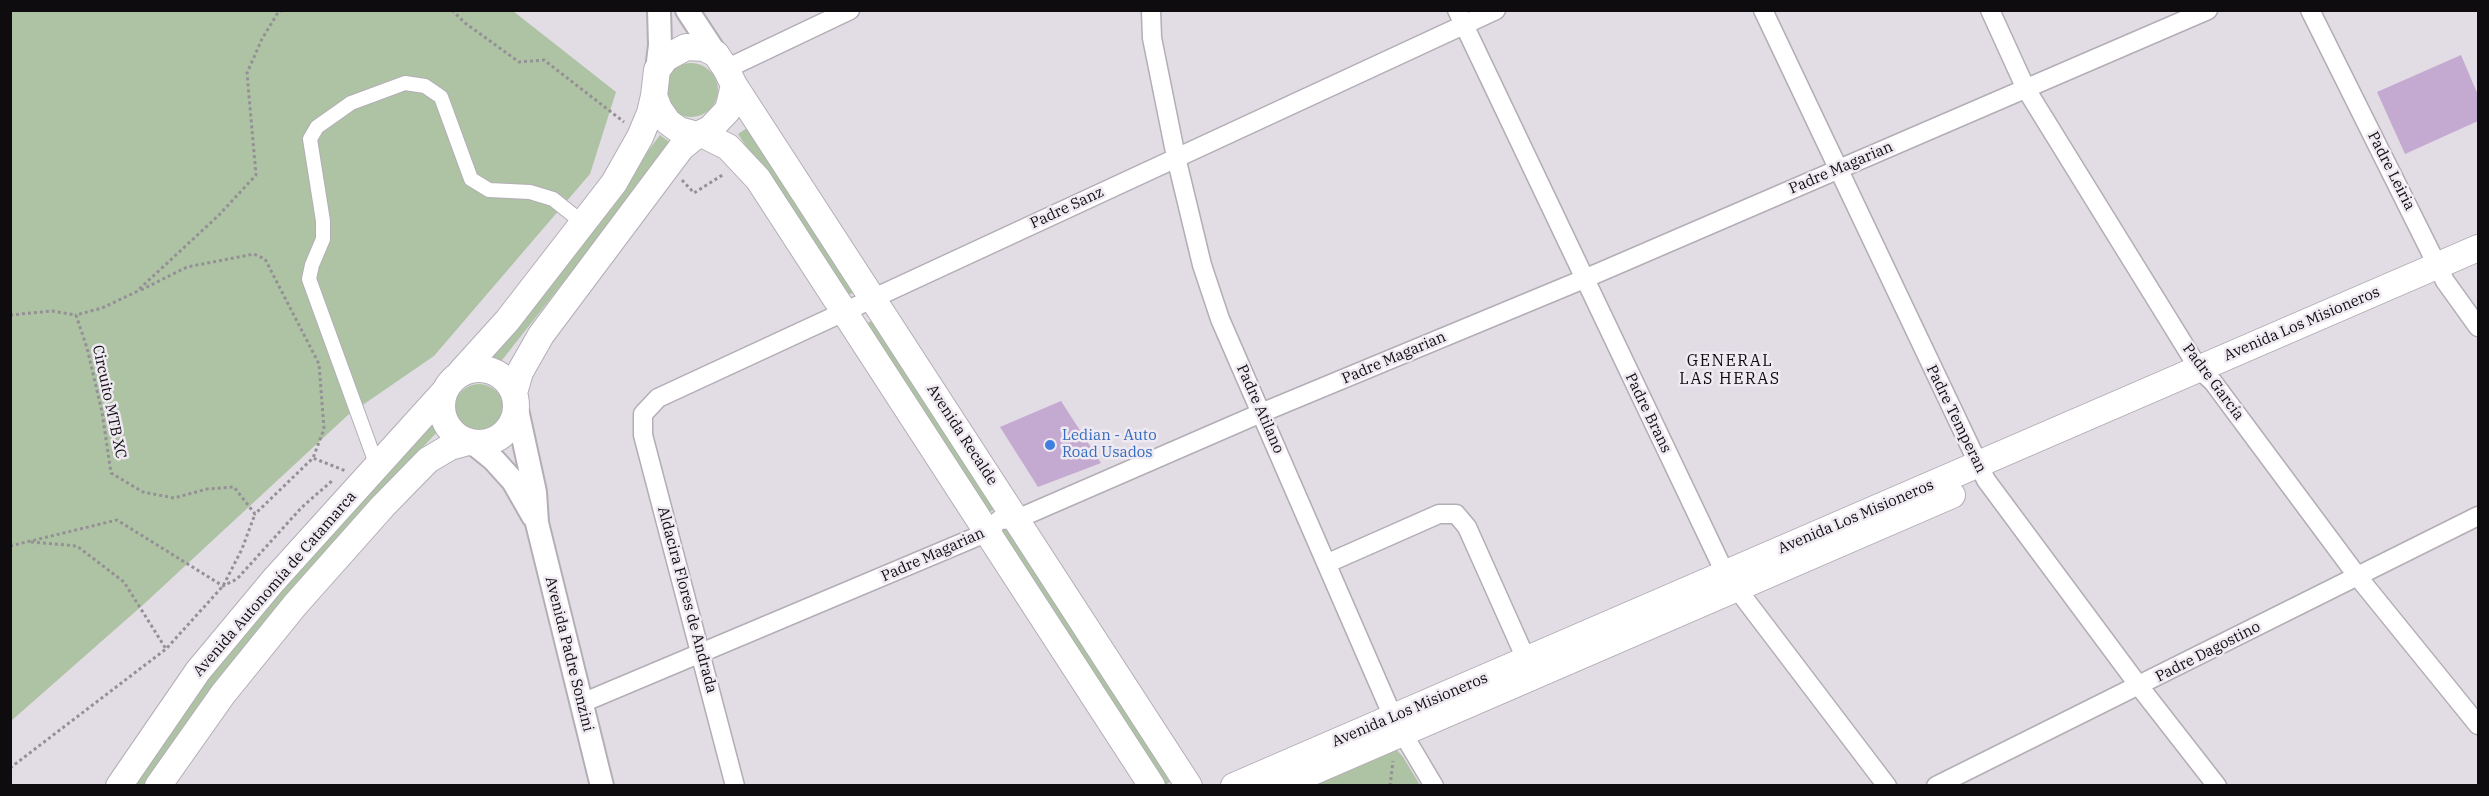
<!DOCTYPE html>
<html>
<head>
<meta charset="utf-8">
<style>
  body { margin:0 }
  #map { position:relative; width:2489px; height:796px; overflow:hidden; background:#e2dce5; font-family:"IBM Plex Serif",serif }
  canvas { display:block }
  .frame { position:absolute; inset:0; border:12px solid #0e0c0f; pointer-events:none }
</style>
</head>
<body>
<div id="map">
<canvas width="2489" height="796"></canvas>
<div class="frame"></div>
</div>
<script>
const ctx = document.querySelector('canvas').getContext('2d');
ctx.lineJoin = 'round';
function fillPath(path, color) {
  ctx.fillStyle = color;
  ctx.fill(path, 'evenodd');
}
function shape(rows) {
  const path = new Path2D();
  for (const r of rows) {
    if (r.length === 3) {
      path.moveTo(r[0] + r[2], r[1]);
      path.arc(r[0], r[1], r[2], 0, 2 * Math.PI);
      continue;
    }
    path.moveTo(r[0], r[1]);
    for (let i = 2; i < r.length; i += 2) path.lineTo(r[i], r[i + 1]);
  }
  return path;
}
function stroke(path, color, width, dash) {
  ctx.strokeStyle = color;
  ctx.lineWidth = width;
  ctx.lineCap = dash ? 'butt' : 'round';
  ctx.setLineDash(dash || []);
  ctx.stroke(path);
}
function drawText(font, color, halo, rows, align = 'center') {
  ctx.font = font + ' "IBM Plex Serif",serif';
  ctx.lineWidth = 5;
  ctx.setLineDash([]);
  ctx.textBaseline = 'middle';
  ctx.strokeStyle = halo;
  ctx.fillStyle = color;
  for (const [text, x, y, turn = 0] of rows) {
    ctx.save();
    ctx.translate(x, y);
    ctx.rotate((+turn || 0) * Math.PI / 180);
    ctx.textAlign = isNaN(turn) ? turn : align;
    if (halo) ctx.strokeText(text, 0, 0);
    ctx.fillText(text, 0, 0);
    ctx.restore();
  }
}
const green = shape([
  [11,11,513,11,616,92,590,174,434,356,348,415,144,604,11,721],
  [691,90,27],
  [747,128,855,293,844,295,738,134],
  [660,135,672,144,499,364,491,356,580,242],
  [873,320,996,509,987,513,864,325],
  [479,409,25],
  [435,421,440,429,340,534,275,610,223,674,144,785,133,786,217,666,267,604,404,452],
  [1000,528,1009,528,1175,779,1165,785],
  [1387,748,1397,750,1403,757,1420,785,1300,786]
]);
const building = shape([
  [2461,55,2478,95,2478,121,2405,154,2377,92],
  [1061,401,1101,463,1038,487,1000,427]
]);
const path = shape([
  [283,10,277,14,262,39,247,73,256,175,219,215,136,292,102,308,76,315,87,348,102,412,111,473,143,492,174,498,207,489,234,487,255,514,313,458,346,471],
  [452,10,465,23,519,62,544,60,624,122],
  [682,180,694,193,724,174],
  [141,290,187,267,254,254,265,259,319,364,324,429,313,458],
  [10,315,52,311,76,315],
  [31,542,77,546,124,582,166,649],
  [10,546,117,520,223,586,237,579,302,507,333,480],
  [10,768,166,649,223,586,242,549,255,514],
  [1390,786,1393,761]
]);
const pedestrian = shape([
  [377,466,309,279,312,265,323,239,323,221,310,139,317,127,351,103,405,83,425,86,441,97,471,179,489,190,530,192,553,199,583,223]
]);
const minor = shape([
  [1151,10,1152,38,1176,157,1202,265,1220,319,1393,717,1434,786],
  [1457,10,1725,573,1887,786],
  [1763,10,1986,480,2139,686,2217,786],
  [1990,10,2026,89,2199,369,2213,382,2358,577,2478,725],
  [2310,10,2445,281,2478,327],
  [726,69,850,10],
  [1328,563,1439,514,1456,514,1467,527,1526,659],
  [582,703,988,532,999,520,1017,519,1261,413,1584,279,2208,10],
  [735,786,643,435,643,414,658,398,1496,10],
  [1936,786,2478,516]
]);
const tertiary = shape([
  [687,10,716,54],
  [657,70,660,45,659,10],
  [516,405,535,492,537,523,602,786],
  [473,443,494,460,513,481,533,516]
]);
const secondary = shape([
  [734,85,1189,786],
  [702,134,728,147,758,179,1152,786],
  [479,406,37],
  [460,373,507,321,614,183,640,137,650,113,654,96],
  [514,393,520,372,541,335,681,148,697,135,710,129,728,110,734,85,726,69,716,54,704,48,686,47,666,58,657,70,654,96,659,109,668,122,679,130,697,135],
  [119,786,198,671,273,581,444,392],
  [158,786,223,694,295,605,383,506,428,460,450,447,468,442],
  [1234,786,2478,248],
  [1280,786,1952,495]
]);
const markers = [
  [1050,445,6,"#3f7fe0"]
];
const streetNames = [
  ["Padre Magarian",1841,168,-23],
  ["Padre Leiria",2391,171,63],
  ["Padre Sanz",1067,208,-25],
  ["Avenida Los Misioneros",2302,324,-23],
  ["Padre Magarian",1394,358,-23],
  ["Padre García",2213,382,53],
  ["Circuito MTB XC",109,402,78],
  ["Padre Atilano",1260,409,66],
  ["Padre Brans",1648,413,64],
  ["Padre Temperan",1956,419,64],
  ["Avenida Recalde",962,435,57],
  ["Avenida Los Misioneros",1856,517,-23],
  ["Padre Magarian",933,555,-24],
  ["Avenida Autonomía de Catamarca",275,584,-49],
  ["Aldacira Flores de Andrada",687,600,75],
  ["Padre Dagostino",2208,652,-27],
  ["Avenida Padre Sonzini",569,654,76],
  ["Avenida Los Misioneros",1410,710,-23]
];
const shopNames = [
  ["Ledian - Auto",1062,436],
  ["Road Usados",1062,453]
];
const neighbourhoodNames = [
  ["GENERAL",1730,361],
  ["LAS HERAS",1730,379]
];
fillPath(green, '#aec3a4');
fillPath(building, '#c4a9d1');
stroke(pedestrian, '#b3adb6', 16);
stroke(minor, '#b3adb6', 21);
stroke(tertiary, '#b3adb6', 26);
stroke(secondary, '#b3adb6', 28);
stroke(path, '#949096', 3, [3, 3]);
stroke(pedestrian, '#fff', 14);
stroke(minor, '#fff', 18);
stroke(tertiary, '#fff', 22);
stroke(secondary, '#fff', 26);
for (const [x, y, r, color] of markers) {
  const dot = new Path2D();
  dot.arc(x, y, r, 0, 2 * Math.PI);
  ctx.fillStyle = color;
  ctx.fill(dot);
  stroke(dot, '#efe9f2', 2);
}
drawText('15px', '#0e0c0f', '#efe9f2', streetNames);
drawText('15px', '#366cbe', '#efe9f2', shopNames, 'left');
ctx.letterSpacing = '1.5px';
drawText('16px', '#0e0c0f', '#efe9f2', neighbourhoodNames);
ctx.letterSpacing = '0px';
</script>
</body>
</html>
